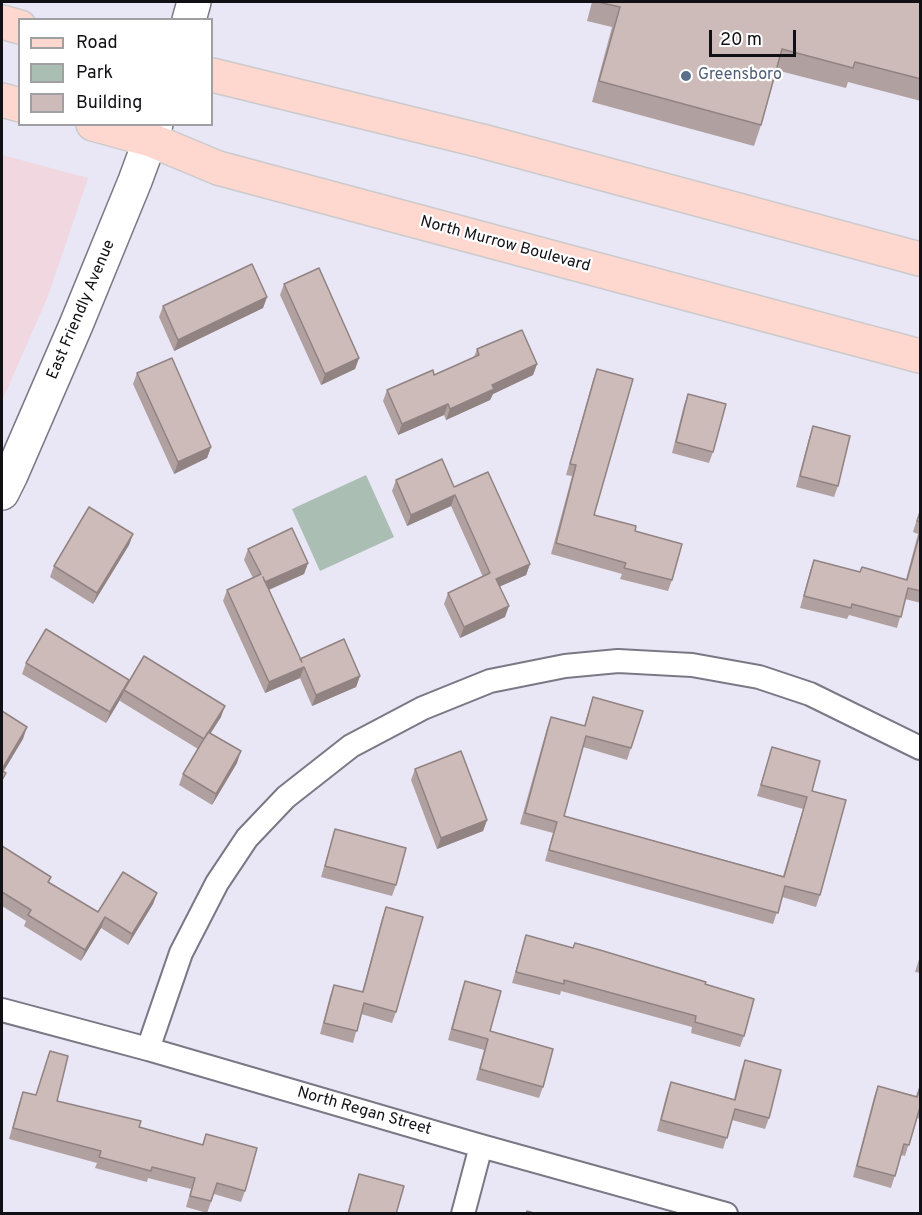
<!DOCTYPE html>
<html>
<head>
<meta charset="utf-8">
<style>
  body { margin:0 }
  #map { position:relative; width:922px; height:1215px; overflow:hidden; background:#e9e6f5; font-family:Overpass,sans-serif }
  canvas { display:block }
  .frame { position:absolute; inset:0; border:3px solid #111015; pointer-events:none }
  .legend { position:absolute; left:18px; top:18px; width:195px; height:108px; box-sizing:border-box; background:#fff; border:2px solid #a09fa1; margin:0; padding:8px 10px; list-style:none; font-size:18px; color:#111015 }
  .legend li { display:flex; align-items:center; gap:12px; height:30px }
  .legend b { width:30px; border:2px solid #a09fa1 }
  .scale { position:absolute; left:709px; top:30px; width:87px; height:27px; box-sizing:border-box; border:3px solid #111015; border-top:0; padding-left:8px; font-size:18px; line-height:21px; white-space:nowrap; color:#111015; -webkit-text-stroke:4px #fff; paint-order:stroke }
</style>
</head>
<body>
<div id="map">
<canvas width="922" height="1215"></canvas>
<div class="frame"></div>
<ul class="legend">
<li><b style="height:8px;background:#fed7ce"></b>Road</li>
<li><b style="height:16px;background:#aabeb4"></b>Park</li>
<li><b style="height:16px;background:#cdbbba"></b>Building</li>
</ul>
<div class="scale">20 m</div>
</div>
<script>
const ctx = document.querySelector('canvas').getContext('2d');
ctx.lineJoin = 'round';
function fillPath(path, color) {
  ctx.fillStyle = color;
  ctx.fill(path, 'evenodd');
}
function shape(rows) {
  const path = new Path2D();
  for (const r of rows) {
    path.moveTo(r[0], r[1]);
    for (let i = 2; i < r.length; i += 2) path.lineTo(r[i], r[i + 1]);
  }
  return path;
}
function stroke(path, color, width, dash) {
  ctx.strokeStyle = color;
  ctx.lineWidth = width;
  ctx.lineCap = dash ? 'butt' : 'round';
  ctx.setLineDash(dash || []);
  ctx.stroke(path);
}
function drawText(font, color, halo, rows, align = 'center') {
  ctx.font = font + ' Overpass,sans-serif';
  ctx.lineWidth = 4.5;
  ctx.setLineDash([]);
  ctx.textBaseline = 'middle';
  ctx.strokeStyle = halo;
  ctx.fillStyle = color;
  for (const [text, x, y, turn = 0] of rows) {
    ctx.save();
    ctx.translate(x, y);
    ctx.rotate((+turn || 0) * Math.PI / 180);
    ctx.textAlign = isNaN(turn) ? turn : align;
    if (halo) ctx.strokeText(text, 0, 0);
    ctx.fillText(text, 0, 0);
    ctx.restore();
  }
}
const commercial = shape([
  [2,155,88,178,48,296,2,401]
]);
const green = shape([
  [366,475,394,537,320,571,292,509]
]);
const street = shape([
  [2,1010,148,1049,481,1146,726,1214],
  [148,1049,181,953,217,883,247,838,286,797,351,746,423,708,490,681,565,666,618,661,692,665,759,677,810,694,920,748],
  [463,1214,481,1146]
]);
const secondary = shape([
  [189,20,194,2],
  [2,493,11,475,76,325,135,181,156,124]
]);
const primary = shape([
  [2,22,20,27],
  [212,75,482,141,920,259],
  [2,100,20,105],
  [93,124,151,140,218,168,920,356]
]);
const wall = shape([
  [592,2,921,2,921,101,848,82,846,88,776,70,761,125,754,146,592,102,612,27,587,21],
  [284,284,359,358,355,369,321,385,280,295],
  [267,297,263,308,174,351,159,317,163,306],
  [477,349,537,364,533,375,493,394,490,400,446,420,444,415,398,435,383,401,387,390,434,375,474,357],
  [597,369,594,515,635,531,672,580,668,591,620,579,622,574,551,554,572,476,566,475,593,380],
  [137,373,211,447,207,458,174,474,133,384],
  [688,394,713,452,709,463,672,453,684,405],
  [813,426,838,486,834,497,796,487,809,438],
  [396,480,454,487,530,564,526,575,500,586,505,617,460,638,444,604,448,593,483,577,451,506,407,526,392,491],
  [921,506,921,603,905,599,897,628,849,615,847,619,800,608,810,571,814,560,860,572,906,579,918,534,913,532],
  [133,534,129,545,93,604,50,577,54,566],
  [248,549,308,563,304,574,269,590,300,659,360,676,356,687,312,706,300,678,265,693,223,601,227,590,253,578,244,560],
  [26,663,129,680,221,717,210,733,237,763,212,805,179,785,183,774,198,749,120,701,121,698,106,723,22,674],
  [593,697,631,748,627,760,583,747,564,816,783,876,803,809,757,796,772,747,812,791,820,895,816,907,782,897,773,924,545,861,553,833,520,824,547,728,551,717,584,726],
  [415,769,487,820,483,831,437,849,411,780],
  [335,829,396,885,392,896,321,877],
  [2,846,51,877,49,882,98,912,157,893,153,904,128,945,101,928,81,961,24,926,26,921,2,906],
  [386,907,396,1012,392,1023,361,1014,353,1043,320,1034,330,996,334,985,362,992,382,918],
  [526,935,705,984,744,1036,740,1047,691,1033,692,1027,561,991,560,995,512,983],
  [921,953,921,973,915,972],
  [465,981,490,1031,543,1087,539,1098,476,1080,484,1050,448,1040,461,992],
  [50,1051,57,1101,139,1127,202,1145,206,1134,245,1191,241,1202,214,1194,207,1213,186,1207,191,1189,148,1178,147,1182,95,1168,97,1163,9,1139,19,1103,23,1092,36,1095],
  [745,1060,769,1118,765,1129,732,1120,723,1149,657,1131,667,1093,671,1082,734,1099,741,1071],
  [921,1081,921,1119,917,1118,905,1156,901,1155,891,1188,853,1177,874,1097,878,1086,916,1096],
  [359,1174,396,1214,347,1214]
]);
const shadedWall = shape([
  [267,297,263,308,174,351,178,340],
  [359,358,355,369,321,385,325,374],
  [537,364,533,375,493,394,490,400,446,420,450,409,492,385],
  [448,404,444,415,398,435,402,424],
  [211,447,207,458,174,474,178,462],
  [455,495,451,506,407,526,411,515],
  [133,534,129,545,93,604,97,593],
  [308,563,304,574,261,593,265,582],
  [530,564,526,575,492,590,496,579],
  [509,606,505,617,460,638,464,627],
  [304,667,300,678,265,693,269,682],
  [360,676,356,687,312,706,316,695],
  [129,680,121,698,106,723,110,712],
  [225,706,221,717,200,750,204,739],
  [27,727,23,739,2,774,2,769],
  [241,751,237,763,212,805,216,794],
  [487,820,483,831,437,849,441,838],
  [157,893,153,904,128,945,132,934],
  [105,917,101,928,81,961,85,950]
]);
const building = shape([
  [598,2,921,2,921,79,855,62,853,68,782,49,761,125,599,81,620,7,598,2],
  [252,264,267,297,178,340,163,306,252,264],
  [319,268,359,358,325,374,284,284,319,268],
  [522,330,537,364,492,385,494,389,450,409,448,404,402,424,387,390,433,370,434,375,479,355,477,349,522,330],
  [172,358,211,447,178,462,137,373,172,358],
  [597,369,633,379,594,515,636,526,635,531,682,544,672,580,624,568,626,563,556,543,576,465,570,464,597,369],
  [688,394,726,404,713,452,676,442,688,394],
  [813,426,850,436,838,486,800,476,813,426],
  [442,459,454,487,488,472,530,564,496,579,509,606,464,627,448,593,490,573,455,495,411,515,396,480,442,459],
  [89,507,133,534,97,593,54,566,89,507],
  [921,510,921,522,917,521,921,510],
  [292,528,308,563,265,582,263,577,302,662,300,659,344,639,360,676,316,695,304,667,269,682,227,590,261,574,248,549,292,528],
  [921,529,921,591,908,588,901,617,852,604,851,608,804,596,814,560,860,572,862,567,907,580,921,529],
  [46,629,129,680,110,712,26,663,46,629],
  [144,656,225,706,204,739,124,690,144,656],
  [593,697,643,711,631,748,586,736,564,816,784,877,807,797,761,785,772,747,820,761,812,791,846,800,820,895,785,886,778,913,549,850,557,822,525,813,551,717,585,726,593,697],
  [2,711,27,727,2,769,2,711],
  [208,732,241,751,216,794,183,774,208,732],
  [461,751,487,820,441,838,415,769,461,751],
  [2,771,6,773,2,780,2,771],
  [335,829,406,848,396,885,325,866,335,829],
  [2,846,51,877,48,882,98,912,123,872,157,893,132,934,105,917,85,950,28,915,31,910,2,892,2,846],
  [386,907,423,917,396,1012,364,1003,357,1031,324,1023,334,985,363,992,386,907],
  [526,935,573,948,575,943,600,950,706,982,705,984,754,999,744,1036,695,1022,696,1016,564,980,564,984,516,972,526,935],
  [465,981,501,991,490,1031,553,1049,543,1087,480,1069,488,1039,452,1029,465,981],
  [50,1051,68,1056,57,1101,141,1121,139,1127,203,1145,206,1134,257,1148,245,1191,217,1183,211,1201,190,1196,195,1178,152,1167,151,1171,99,1157,101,1151,13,1128,23,1092,36,1095,50,1051],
  [745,1060,781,1070,769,1118,735,1109,727,1138,661,1120,671,1082,735,1100,745,1060],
  [921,1085,921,1107,920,1107,909,1145,904,1144,895,1176,857,1166,878,1086,917,1097,921,1085],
  [359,1174,404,1186,396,1214,348,1214,359,1174],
  [527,1211,537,1214,526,1214,527,1211]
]);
const markers = [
  [686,76,6,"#5c6f8a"]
];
const serviceNames = [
  ["Greensboro",698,76]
];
const streetNames = [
  ["North Murrow Boulevard",505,245,15],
  ["East Friendly Avenue",82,310,-67],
  ["North Regan Street",364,1112,16]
];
fillPath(commercial, '#f0d7e0');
fillPath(green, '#aabeb4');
stroke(street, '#7b7886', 26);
stroke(secondary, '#7b7886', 36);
stroke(primary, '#cbcacc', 36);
stroke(street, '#fff', 22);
stroke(secondary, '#fff', 33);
stroke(primary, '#fed7ce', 33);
fillPath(wall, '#b0a1a0');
fillPath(shadedWall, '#908382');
fillPath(building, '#cdbbba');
stroke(building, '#908382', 1.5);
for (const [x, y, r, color] of markers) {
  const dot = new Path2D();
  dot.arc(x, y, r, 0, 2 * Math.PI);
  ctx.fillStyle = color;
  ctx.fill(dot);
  stroke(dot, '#fff', 2);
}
drawText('16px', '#4e5e75', '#fff', serviceNames, 'left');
drawText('16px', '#111015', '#fff', streetNames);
</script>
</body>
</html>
